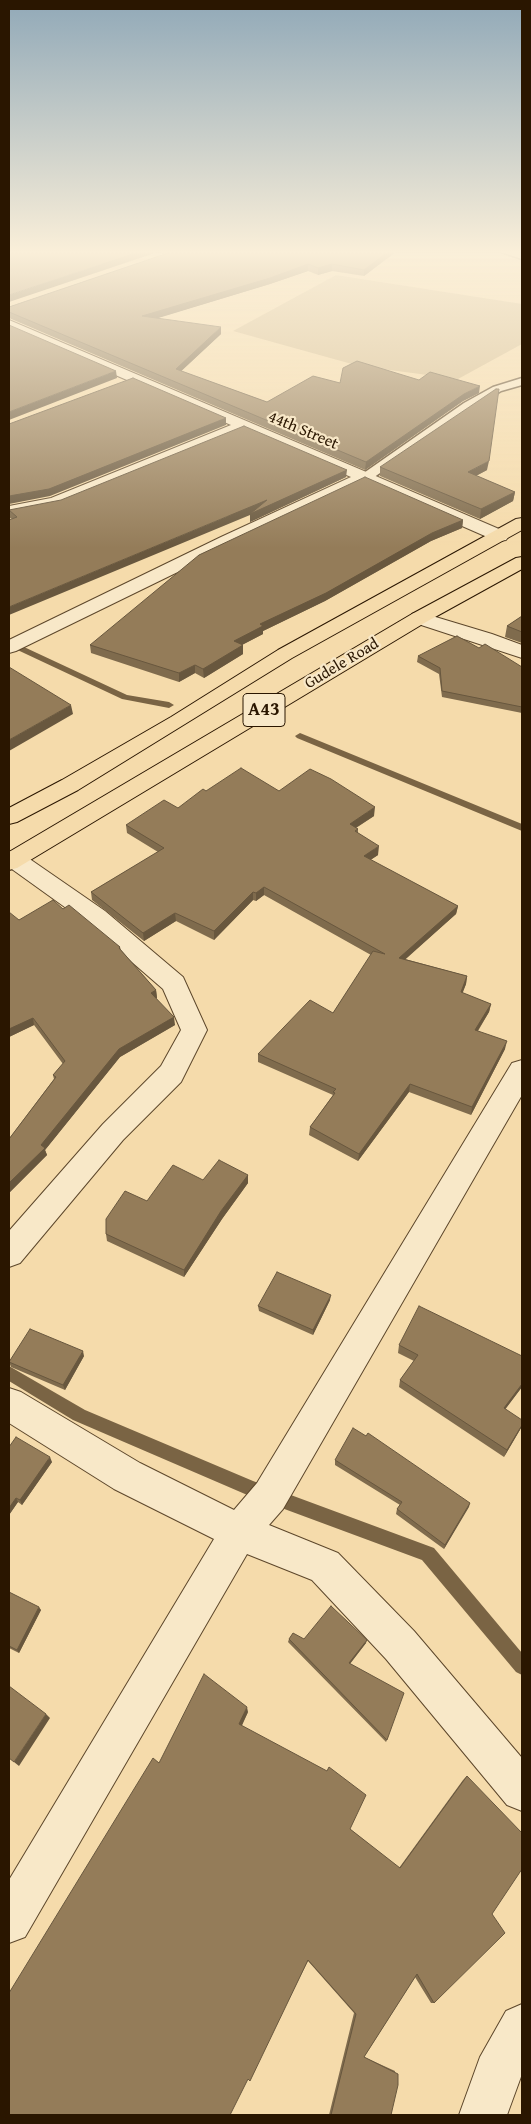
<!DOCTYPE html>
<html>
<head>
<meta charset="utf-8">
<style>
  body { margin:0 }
  #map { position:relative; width:531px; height:2124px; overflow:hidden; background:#f5dbab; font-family:"Gentium Book Plus",serif }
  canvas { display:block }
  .frame { position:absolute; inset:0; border:10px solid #2a1600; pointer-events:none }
</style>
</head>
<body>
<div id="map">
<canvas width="531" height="2124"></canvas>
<div class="frame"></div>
</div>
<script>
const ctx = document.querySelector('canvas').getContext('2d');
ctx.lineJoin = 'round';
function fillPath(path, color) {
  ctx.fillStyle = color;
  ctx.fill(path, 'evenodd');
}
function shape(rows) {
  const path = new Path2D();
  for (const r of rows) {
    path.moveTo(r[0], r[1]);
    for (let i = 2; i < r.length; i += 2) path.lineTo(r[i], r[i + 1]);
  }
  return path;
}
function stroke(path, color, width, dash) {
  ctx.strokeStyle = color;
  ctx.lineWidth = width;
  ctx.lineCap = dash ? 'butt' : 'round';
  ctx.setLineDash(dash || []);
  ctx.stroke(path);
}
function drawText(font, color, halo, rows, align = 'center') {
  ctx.font = font + ' "Gentium Book Plus",serif';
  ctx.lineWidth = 4.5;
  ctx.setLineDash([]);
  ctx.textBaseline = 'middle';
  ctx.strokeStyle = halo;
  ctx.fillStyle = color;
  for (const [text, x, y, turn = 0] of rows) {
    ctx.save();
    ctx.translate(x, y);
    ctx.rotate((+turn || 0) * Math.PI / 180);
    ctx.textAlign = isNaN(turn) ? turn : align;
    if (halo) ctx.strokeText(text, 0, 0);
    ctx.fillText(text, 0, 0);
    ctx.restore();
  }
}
const green = shape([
  [336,275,522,304,522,344,458,379,359,366,233,331]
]);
const stream = shape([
  [9,640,127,695,169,702,174,705,169,708,122,699,9,646,9,640],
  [300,733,522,824,522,831,297,738,295,736,300,733],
  [9,1366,85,1410,253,1481,434,1548,522,1653,522,1675,516,1672,422,1560,252,1497,73,1420,9,1381,9,1366]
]);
const service = shape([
  [498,251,513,251,522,253,522,259,498,251],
  [522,378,522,385,501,391,472,409,370,480,360,480,358,477,464,403,493,387,522,378]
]);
const minor = shape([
  [159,251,182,251,176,254,165,254,159,251],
  [9,320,371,474,506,532,509,536,506,540,500,541,494,540,364,483,233,545,16,651,9,653,9,640,221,537,351,477,244,431,61,506,9,516,9,506,51,498,231,425,9,329,9,320],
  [419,612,492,634,522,645,522,658,412,622,410,618,412,614,419,612],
  [13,851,21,853,105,911,183,977,207,1030,181,1082,123,1140,20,1263,9,1267,9,1231,103,1124,161,1066,181,1030,163,989,87,923,9,867,9,852,13,851],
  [522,1060,522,1095,283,1509,269,1525,338,1553,414,1631,522,1758,522,1811,507,1805,386,1659,312,1580,247,1554,25,1937,9,1943,9,1880,214,1539,114,1489,9,1423,9,1388,21,1392,140,1463,234,1510,257,1483,512,1063,522,1060],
  [522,2004,522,2074,507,2115,459,2115,480,2057,506,2011,522,2004]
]);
const trunk = shape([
  [522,518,522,530,292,658,78,790,17,822,9,824,9,808,62,780,171,717,278,650,516,519,522,518],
  [522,557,522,569,426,622,17,868,9,870,9,852,412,614,516,558,522,557]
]);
const wall = shape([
  [174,251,397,251,364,276,332,271,318,275,308,271,270,284,157,318,221,334,181,371,267,402,340,383,419,380,479,393,463,401,365,470,9,318,9,307],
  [380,467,487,470,476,476,515,492,513,501,480,519,380,476],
  [346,477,250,522,250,515,12,519,10,518,9,510],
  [463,520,462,528,431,541,325,601,263,631,263,634,242,645,243,645,243,654,204,678,195,673,179,682,91,653,90,645],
  [522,616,522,643,505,637,507,626],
  [418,656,522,667,522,713,442,697,439,674,417,662],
  [206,791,279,791,374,816,356,828,358,829,358,833,378,855,370,860,458,906,456,914,405,959,467,976,466,984,462,993,491,1004,489,1012,478,1031,505,1049,471,1115,409,1092,358,1161,309,1135,310,1127,333,1095,258,1062,258,1054,333,1013,371,955,264,895,256,901,253,900,214,940,176,921,144,941,92,900,91,892,158,852,127,833,126,825,178,808],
  [63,909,120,947,121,950,156,990,157,998,156,998,175,1025,120,1057,45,1150,47,1155,9,1193,9,1139,54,1079,53,1075,63,1064,34,1025,9,1037,19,920],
  [248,1175,248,1183,222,1219,184,1277,107,1241,106,1234,147,1201,203,1180],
  [330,1300,313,1335,259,1311,258,1306],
  [399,1345,522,1356,522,1387,505,1409,521,1428,504,1457,399,1387,400,1380,414,1361,398,1353],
  [84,1356,65,1390,11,1367,9,1362],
  [9,1447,52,1462,22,1505,18,1502,9,1515],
  [335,1460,470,1503,444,1549,396,1514,397,1509,400,1505,335,1465],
  [9,1592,41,1610,19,1653,9,1648],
  [289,1639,304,1639,366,1643,350,1664,387,1740,386,1742,288,1642],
  [248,1712,241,1726,350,1829,399,1868,463,1780,467,1776,492,1914,434,2003,431,2003,415,1977,364,2057,395,2071,391,2115,329,2115,354,2013,308,1961,248,2079,159,1763]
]);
const shadedWall = shape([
  [142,251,161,251,9,302,9,295],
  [389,251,397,251,364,276,364,270],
  [308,264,308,271,270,284,142,323,142,316],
  [332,264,332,271,318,275,318,268],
  [221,327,221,334,176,376,176,369],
  [116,371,117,378,9,420,9,412],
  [480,386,479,393,463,401,365,470,366,462,464,394],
  [226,418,226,425,50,496,9,504,9,496],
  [489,461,487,470,466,481,468,472],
  [347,470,346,477,250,522,250,515,9,615,9,607,267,500],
  [515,492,513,501,480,519,481,509],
  [463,520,462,528,431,541,325,601,263,631,263,634,234,649,234,641,260,624,432,533],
  [243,645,243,654,204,678,203,669],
  [195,665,195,673,179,682,179,673],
  [71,705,73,714,9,751,9,740],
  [375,807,374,816,349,832,350,824],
  [379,846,378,855,363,865,364,856],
  [264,887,264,895,256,901,256,893],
  [253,892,253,900,214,940,214,931],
  [458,906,456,914,398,966,399,958],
  [175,913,176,921,144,941,143,933],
  [467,976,466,984,460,1000,461,992],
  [156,990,157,998,152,1001,151,993],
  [491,1004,489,1012,473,1038,475,1030],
  [174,1017,175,1025,120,1057,45,1150,47,1155,9,1193,9,1183,119,1049],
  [33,1018,34,1025,9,1037,9,1029],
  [507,1041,505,1049,471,1115,472,1107],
  [410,1084,409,1092,358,1161,359,1154],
  [248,1175,248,1183,222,1219,184,1277,184,1270,221,1211],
  [331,1295,330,1300,313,1335,313,1330],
  [83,1351,84,1356,65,1390,63,1385],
  [522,1384,522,1387,501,1415,504,1408],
  [522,1425,521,1428,504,1457,507,1450],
  [50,1457,52,1462,22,1505,20,1500],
  [16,1498,18,1502,9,1515,9,1508],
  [470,1503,469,1507,444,1549,445,1545],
  [39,1607,41,1610,19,1653,17,1650],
  [367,1640,366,1643,348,1666,349,1663],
  [247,1707,248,1712,240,1730,239,1724],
  [46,1714,50,1718,19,1766,14,1762]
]);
const building = shape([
  [9,251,142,251,9,295,9,251],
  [174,251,389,251,364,270,332,264,318,268,308,264,270,278,142,316,221,327,176,369,267,402,313,376,340,383,343,368,357,361,419,380,430,372,480,386,464,394,366,462,9,312,9,307,174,251],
  [9,325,116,371,9,412,9,325],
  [133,378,226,418,49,489,9,496,9,424,133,378],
  [496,389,499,389,489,461,468,472,515,492,481,509,380,467,496,389],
  [244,426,347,470,250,514,267,500,9,607,9,520,17,517,9,510,61,500,244,426],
  [365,477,463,520,432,533,326,593,260,624,263,626,234,641,243,645,203,669,195,665,179,673,90,645,199,555,365,477],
  [522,616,522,632,507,626,522,616],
  [457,636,479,648,485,644,522,667,522,707,442,691,440,668,418,656,457,636],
  [9,667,71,705,9,740,9,667],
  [241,768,279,791,310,769,331,779,375,807,350,824,358,829,355,831,379,846,364,856,458,906,399,958,467,976,461,992,491,1004,475,1030,507,1041,472,1107,410,1084,359,1154,310,1127,335,1093,333,1092,336,1089,258,1054,310,1000,333,1013,373,951,385,954,264,887,256,893,253,892,214,931,175,913,143,933,91,892,164,848,126,825,164,800,178,808,203,789,206,791,241,768],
  [53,900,63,909,69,905,120,947,119,948,156,990,151,993,174,1017,119,1049,41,1145,45,1148,9,1183,9,1139,56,1077,53,1075,65,1061,33,1018,9,1029,9,912,19,920,53,900],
  [219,1160,248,1175,221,1211,184,1270,106,1234,106,1219,125,1191,147,1201,173,1165,203,1180,219,1160],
  [277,1272,331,1295,313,1330,258,1306,277,1272],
  [419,1306,522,1356,522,1384,504,1408,522,1420,522,1425,507,1450,400,1380,418,1355,399,1345,419,1306],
  [30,1329,83,1351,63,1385,9,1362,30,1329],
  [353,1428,366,1436,368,1433,470,1503,445,1545,397,1509,402,1502,335,1460,353,1428],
  [16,1437,50,1457,20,1500,16,1498,9,1508,9,1447,16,1437],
  [9,1592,39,1607,17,1650,9,1646,9,1592],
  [331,1606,367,1640,349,1663,404,1693,387,1740,289,1639,293,1633,304,1639,331,1606],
  [204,1674,247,1707,239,1724,327,1771,329,1767,366,1795,350,1829,400,1868,467,1776,522,1833,522,1869,492,1914,505,1933,434,2003,417,1974,364,2057,398,2074,398,2085,391,2115,331,2115,356,2014,308,1960,250,2081,248,2079,230,2115,9,2115,9,1993,153,1758,159,1763,204,1674],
  [9,1686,46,1714,14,1762,9,1758,9,1686]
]);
const farStreetnames = [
  ["44th Street",303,431,23],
  ["Gudele Road",342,664,-31]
];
const shields = [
  [264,710,42]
];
const shieldNames = [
  ["A43",264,710]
];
fillPath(green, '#d2ba8e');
fillPath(stream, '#7a6444');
stroke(service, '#5d472b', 3);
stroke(minor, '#5d472b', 2);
stroke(trunk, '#2a1600', 2);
fillPath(service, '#f8e8c8');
fillPath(minor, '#f8e8c8');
fillPath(trunk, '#f5dbab');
fillPath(wall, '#7f6b4d');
fillPath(shadedWall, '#68573e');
fillPath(building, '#947c59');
stroke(building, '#68573e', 1);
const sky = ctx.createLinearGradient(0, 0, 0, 548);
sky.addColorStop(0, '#91a9b8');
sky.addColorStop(0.46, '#faefd9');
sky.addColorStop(1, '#faefd900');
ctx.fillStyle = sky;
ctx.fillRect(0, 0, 531, 548);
drawText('16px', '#2a1600', '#f8e8c8', farStreetnames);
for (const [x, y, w] of shields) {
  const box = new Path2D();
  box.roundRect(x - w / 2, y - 16.5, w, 33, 4);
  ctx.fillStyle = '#f8e8c8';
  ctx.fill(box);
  stroke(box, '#2a1600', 1);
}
drawText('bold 19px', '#2a1600', null, shieldNames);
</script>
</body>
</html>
